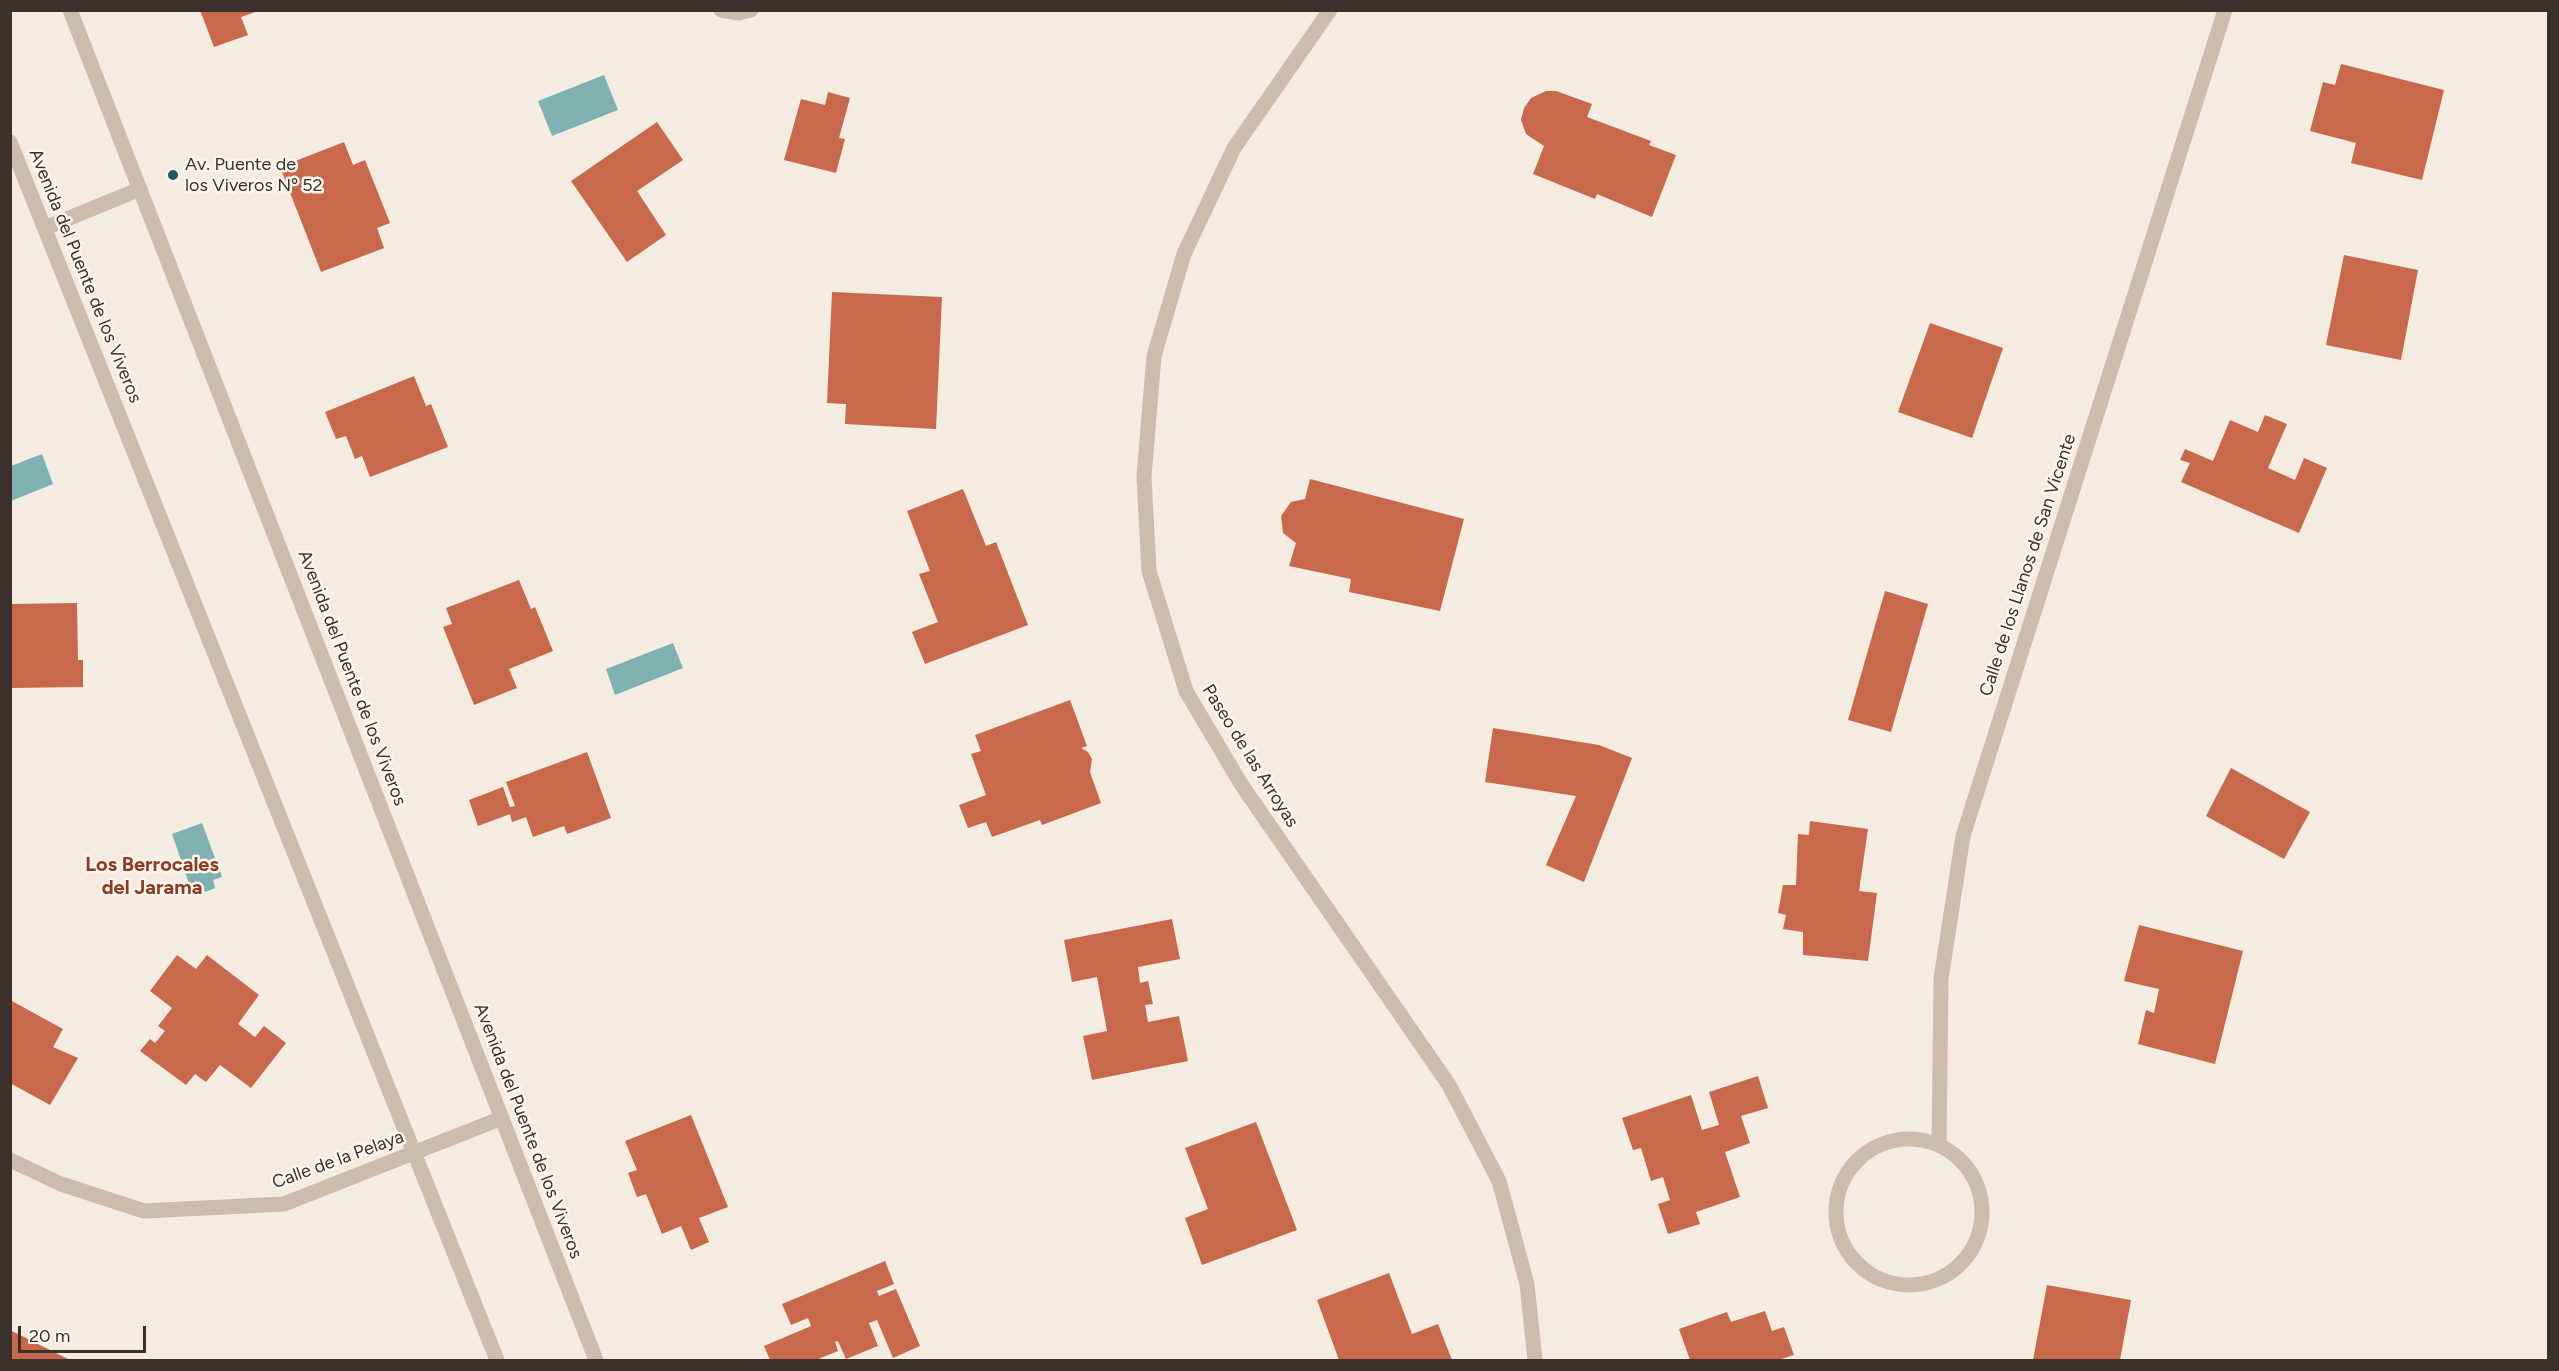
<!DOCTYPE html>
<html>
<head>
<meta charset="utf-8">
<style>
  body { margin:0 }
  #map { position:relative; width:2559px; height:1371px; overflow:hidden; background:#f4ebe1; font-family:Figtree,sans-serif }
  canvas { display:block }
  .frame { position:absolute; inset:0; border:12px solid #3b302b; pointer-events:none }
  .scale { position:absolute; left:18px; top:1326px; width:128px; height:27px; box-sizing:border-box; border:3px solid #3b302b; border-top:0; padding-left:8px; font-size:18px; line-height:21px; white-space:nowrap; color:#3b302b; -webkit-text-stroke:4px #fbf5ee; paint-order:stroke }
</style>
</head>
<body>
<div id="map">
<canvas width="2559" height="1371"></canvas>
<div class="frame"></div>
<div class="scale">20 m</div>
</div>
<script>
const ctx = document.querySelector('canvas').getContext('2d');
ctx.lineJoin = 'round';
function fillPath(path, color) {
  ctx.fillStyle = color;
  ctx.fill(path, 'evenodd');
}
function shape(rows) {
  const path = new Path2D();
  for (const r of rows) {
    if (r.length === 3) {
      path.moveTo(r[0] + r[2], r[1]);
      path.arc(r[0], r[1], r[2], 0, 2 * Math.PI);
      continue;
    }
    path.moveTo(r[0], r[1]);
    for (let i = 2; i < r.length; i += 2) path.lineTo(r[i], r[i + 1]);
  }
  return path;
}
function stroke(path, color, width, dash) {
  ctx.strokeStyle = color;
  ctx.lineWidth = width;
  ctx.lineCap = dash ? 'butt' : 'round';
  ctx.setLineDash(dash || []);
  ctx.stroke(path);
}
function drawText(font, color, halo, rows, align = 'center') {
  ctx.font = font + ' Figtree,sans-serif';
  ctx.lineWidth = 5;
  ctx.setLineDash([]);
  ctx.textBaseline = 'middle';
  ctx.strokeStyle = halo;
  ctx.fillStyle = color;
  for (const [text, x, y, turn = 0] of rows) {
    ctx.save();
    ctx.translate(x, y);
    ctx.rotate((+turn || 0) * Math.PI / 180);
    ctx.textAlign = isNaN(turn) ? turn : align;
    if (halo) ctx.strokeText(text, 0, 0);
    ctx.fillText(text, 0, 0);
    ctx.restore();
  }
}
const water = shape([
  [604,75,618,110,552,136,538,101],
  [42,454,53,484,11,501,11,466],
  [673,643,683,668,615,695,606,669],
  [202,823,222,877,213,880,215,888,205,892,203,885,191,889,172,834]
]);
const building = shape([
  [200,10,258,10,258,11,241,17,248,35,214,47],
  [2341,64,2444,90,2422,180,2351,163,2356,143,2310,131,2323,82,2335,85],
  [1546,91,1556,91,1592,104,1587,117,1651,141,1649,145,1676,155,1652,217,1597,194,1595,199,1533,174,1544,146,1526,134,1521,120,1524,108,1531,98],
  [828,92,850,98,839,138,845,139,836,173,784,160,801,99,825,105],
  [657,122,683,160,637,191,666,235,627,262,571,181],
  [344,142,353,165,365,160,390,223,377,228,384,248,321,272,280,167],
  [2344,255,2418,270,2401,360,2326,345],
  [832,292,942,297,936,429,845,424,846,404,827,403],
  [1930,323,2003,348,1972,438,1898,412],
  [414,376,426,406,431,404,448,447,370,477,362,456,355,459,346,436,336,439,325,412],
  [2265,415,2287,424,2268,468,2295,480,2304,458,2327,468,2299,533,2181,482,2190,463,2180,460,2185,449,2213,461,2230,420,2258,432],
  [1310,479,1464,519,1440,611,1349,592,1351,579,1289,566,1296,543,1283,533,1281,516,1291,502,1305,499],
  [963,489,986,546,996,542,1028,625,925,664,912,632,938,622,919,574,930,571,907,511],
  [519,580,531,609,535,607,553,651,509,669,517,688,474,705,443,627,452,624,446,608],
  [1885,591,1928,604,1891,732,1848,720],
  [77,603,78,660,83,660,83,687,10,688,10,604],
  [1070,700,1087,746,1081,748,1088,752,1092,759,1090,772,1101,803,1042,825,1040,820,992,837,986,822,968,828,959,805,986,795,971,754,981,751,975,735],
  [1493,728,1599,745,1632,758,1584,882,1546,865,1576,796,1485,782],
  [587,752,611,818,567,834,564,826,533,837,526,817,512,822,510,814,478,826,469,800,503,787,510,807,515,806,506,782],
  [2231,768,2310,812,2284,859,2206,816],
  [1810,821,1868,829,1859,891,1877,893,1868,961,1803,955,1803,932,1783,929,1786,915,1778,913,1783,885,1796,885,1798,834,1809,835],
  [1172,919,1180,959,1138,967,1140,983,1148,981,1153,1004,1145,1005,1148,1022,1179,1016,1188,1061,1092,1080,1083,1036,1107,1031,1097,977,1072,982,1064,940],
  [2139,925,2243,951,2215,1064,2138,1044,2146,1010,2154,1013,2159,989,2124,981],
  [177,955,196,969,207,955,259,995,238,1024,255,1037,264,1026,286,1043,251,1088,220,1065,206,1082,195,1074,186,1085,140,1051,150,1039,155,1043,165,1031,158,1026,172,1008,150,991],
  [10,1000,63,1029,53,1047,78,1058,50,1105,10,1083],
  [1758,1076,1768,1108,1741,1116,1750,1143,1725,1152,1740,1197,1696,1212,1700,1224,1668,1234,1658,1204,1670,1200,1663,1177,1651,1181,1641,1148,1633,1150,1622,1118,1691,1095,1702,1130,1719,1125,1709,1092],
  [691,1115,728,1207,699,1218,709,1242,691,1250,681,1226,662,1234,646,1194,637,1197,628,1173,637,1170,625,1141],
  [1256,1122,1297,1230,1202,1265,1185,1218,1208,1209,1185,1148],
  [885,1261,894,1284,877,1291,879,1296,896,1289,920,1346,893,1358,877,1320,869,1323,878,1346,846,1359,838,1341,835,1342,838,1351,816,1360,770,1360,764,1346,811,1326,808,1318,791,1325,782,1304],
  [1389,1273,1412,1334,1438,1324,1452,1360,1339,1360,1317,1300],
  [2047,1285,2131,1300,2120,1360,2033,1360],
  [1765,1311,1772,1331,1784,1327,1794,1355,1778,1360,1690,1360,1679,1329,1727,1312,1731,1322],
  [10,1330,70,1360,10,1360]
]);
const minor = shape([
  [721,10,739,13,751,10],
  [1330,10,1234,148,1184,254,1154,356,1144,477,1149,571,1186,691,1241,784,1449,1085,1499,1181,1527,1284,1535,1360],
  [45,228,140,189],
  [1909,1212,73],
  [1939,1145,1941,979,1963,836,2225,10],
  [10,1160,61,1184,144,1211,284,1204,502,1118]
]);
const tertiary = shape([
  [70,10,596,1360],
  [10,142,497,1360]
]);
const markers = [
  [173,175,6,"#1f5a5e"]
];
const poiNames = [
  ["Av. Puente de",185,165],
  ["los Viveros Nº 52",185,186]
];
const streetNames = [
  ["Avenida del Puente de los Viveros",85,276,68],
  ["Calle de los Llanos de San Vicente",2028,565,-72],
  ["Avenida del Puente de los Viveros",352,678,69],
  ["Paseo de las Arroyas",1250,756,58],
  ["Avenida del Puente de los Viveros",528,1131,69],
  ["Calle de la Pelaya",338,1160,-20]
];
const neighbourhoodNames = [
  ["Los Berrocales",152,865],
  ["del Jarama",152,888]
];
fillPath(water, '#7fb0b2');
fillPath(building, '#c8694b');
stroke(minor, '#cdbbac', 15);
stroke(tertiary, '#cdbbac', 15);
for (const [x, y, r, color] of markers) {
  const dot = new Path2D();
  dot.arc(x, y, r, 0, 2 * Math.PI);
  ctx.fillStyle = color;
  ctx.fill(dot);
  stroke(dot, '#fbf5ee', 2);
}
drawText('18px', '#3b302b', '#fbf5ee', poiNames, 'left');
drawText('18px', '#3b302b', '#fbf5ee', streetNames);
drawText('bold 20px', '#8c3b22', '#fbf5ee', neighbourhoodNames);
</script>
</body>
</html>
